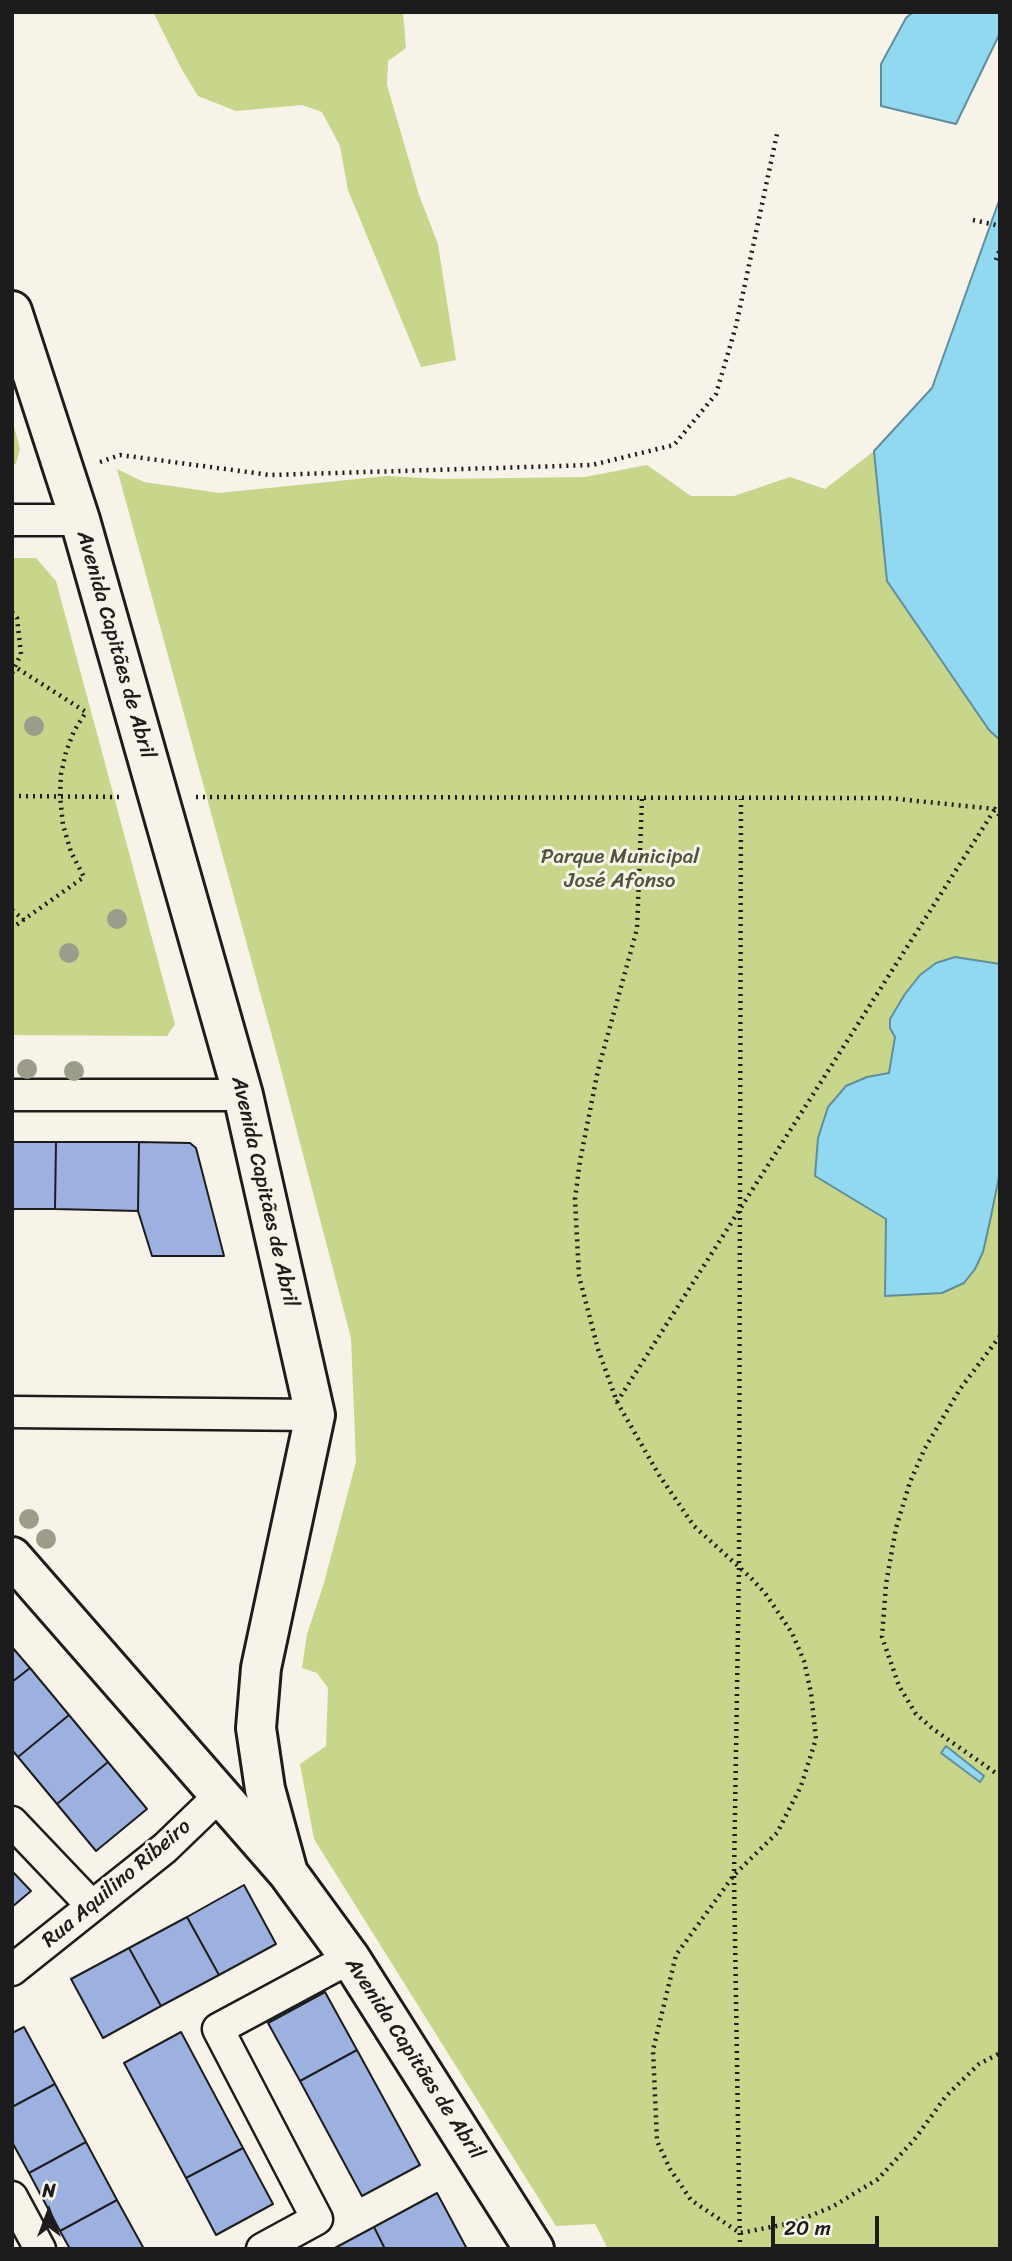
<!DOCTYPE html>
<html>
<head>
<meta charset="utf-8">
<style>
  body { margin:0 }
  #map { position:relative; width:1012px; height:2261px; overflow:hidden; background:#f7f3e8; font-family:Sriracha,sans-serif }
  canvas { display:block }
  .frame { position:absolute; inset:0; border:14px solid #1c1c1c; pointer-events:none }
  .north { position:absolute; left:14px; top:2177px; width:70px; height:70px; -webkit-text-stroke:5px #f7f3e8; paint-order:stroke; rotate:0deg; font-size:19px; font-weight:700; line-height:28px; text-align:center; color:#1c1c1c }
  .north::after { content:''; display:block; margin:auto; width:24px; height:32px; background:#1c1c1c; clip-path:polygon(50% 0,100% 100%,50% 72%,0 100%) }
  .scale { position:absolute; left:771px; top:2216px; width:108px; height:32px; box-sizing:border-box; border:4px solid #1c1c1c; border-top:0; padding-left:9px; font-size:21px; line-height:24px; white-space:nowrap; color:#1c1c1c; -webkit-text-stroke:5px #f7f3e8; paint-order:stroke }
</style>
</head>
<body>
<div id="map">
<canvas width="1012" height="2261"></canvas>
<div class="frame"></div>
<div class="north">N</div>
<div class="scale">20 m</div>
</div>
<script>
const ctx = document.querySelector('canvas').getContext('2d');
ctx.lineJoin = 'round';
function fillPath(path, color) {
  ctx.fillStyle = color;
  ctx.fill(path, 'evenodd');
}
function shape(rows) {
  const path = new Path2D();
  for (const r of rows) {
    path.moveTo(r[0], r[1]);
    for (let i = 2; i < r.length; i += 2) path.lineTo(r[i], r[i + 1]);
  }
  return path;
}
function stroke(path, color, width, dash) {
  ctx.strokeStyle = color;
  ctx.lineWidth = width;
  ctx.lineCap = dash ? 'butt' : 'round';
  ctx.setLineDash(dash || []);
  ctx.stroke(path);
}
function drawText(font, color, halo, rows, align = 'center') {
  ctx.font = font + ' Sriracha,sans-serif';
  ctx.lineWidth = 6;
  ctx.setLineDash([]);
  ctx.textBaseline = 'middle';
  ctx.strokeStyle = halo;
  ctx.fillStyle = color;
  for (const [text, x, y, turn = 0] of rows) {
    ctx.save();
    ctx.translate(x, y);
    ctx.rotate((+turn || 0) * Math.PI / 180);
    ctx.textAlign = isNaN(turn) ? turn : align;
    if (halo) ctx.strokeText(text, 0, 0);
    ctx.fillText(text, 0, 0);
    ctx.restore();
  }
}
const green = shape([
  [153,12,403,12,406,48,388,61,387,85,419,195,438,244,456,360,421,367,348,190,340,146,322,112,302,105,236,111,198,96,181,68],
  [12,419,20,449,16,463,12,467],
  [874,451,887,581,989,730,1000,740,1000,2249,608,2249,595,2224,556,2226,314,1839,300,1764,326,1746,328,1688,317,1673,302,1668,307,1634,324,1583,356,1462,351,1338,275,1047,117,469,144,482,219,493,387,476,441,479,585,477,647,465,691,496,734,496,790,477,825,489],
  [12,558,36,558,56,581,175,1024,167,1036,12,1035]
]);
const water = shape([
  [913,12,1000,12,1000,33,956,124,881,106,881,64,906,18,913,12],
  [1000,198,1000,740,989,730,887,581,874,451,932,388,1000,198],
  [955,957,1000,964,1000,1172,990,1221,983,1252,975,1269,964,1283,942,1293,885,1296,886,1219,815,1176,818,1138,828,1107,846,1086,867,1077,889,1073,895,1037,890,1028,890,1019,905,994,920,975,936,963,955,957],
  [946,1746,984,1776,980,1782,941,1753,946,1746]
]);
const building = shape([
  [12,1142,56,1142,55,1209,12,1209,12,1142],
  [56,1142,139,1142,138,1211,55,1209,56,1142],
  [139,1142,190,1143,196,1148,224,1256,152,1256,138,1211,139,1142],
  [12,1647,30,1668,12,1682,12,1647],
  [30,1668,69,1715,18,1757,12,1750,12,1682,30,1668],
  [69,1715,108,1762,57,1804,18,1757,69,1715],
  [108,1762,147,1809,96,1851,57,1804,108,1762],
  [12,1871,31,1891,12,1907,12,1871],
  [244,1885,276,1944,219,1975,187,1917,244,1885],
  [187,1917,219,1975,161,2006,129,1948,187,1917],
  [129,1948,161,2006,103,2038,71,1979,129,1948],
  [325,1992,357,2050,300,2081,268,2023,325,1992],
  [24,2027,55,2084,12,2107,12,2033,24,2027],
  [181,2032,243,2148,186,2178,124,2063,181,2032],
  [357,2050,420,2165,362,2196,300,2081,357,2050],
  [55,2084,86,2142,29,2173,12,2142,12,2107,55,2084],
  [86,2142,117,2200,60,2231,29,2173,86,2142],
  [243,2148,273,2204,216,2235,186,2178,243,2148],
  [437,2193,467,2249,385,2249,374,2227,437,2193],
  [117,2200,144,2249,70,2249,60,2231,117,2200],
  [374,2227,385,2249,333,2249,374,2227]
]);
const path = shape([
  [973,220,1000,226],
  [996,260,1000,249],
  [100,462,120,455,270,475,592,465,674,445,716,394,736,326,777,134],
  [12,612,17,618,21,654,12,673],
  [12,665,86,712,74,731,66,752,61,774,60,796,63,825,71,852,84,877,12,928],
  [12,796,121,797],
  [196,797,888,798,995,809,1000,816],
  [642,799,637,929,598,1070,580,1161,575,1199,579,1276,598,1349,617,1402,659,1475,694,1526,750,1577,765,1593,792,1633,804,1661,811,1693,816,1739,801,1786,777,1833,734,1875,676,1955,653,2050,657,2141,670,2169,691,2200,728,2225,740,2233,792,2223,832,2207,878,2179,914,2140,946,2096,979,2064,1000,2053],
  [12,910,24,920],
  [1000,1336,960,1389,925,1448,910,1482,896,1528,886,1584,882,1637,899,1686,916,1714,933,1729,1000,1776],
  [617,1402,995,809],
  [740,2249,734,1875,739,1566,741,799]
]);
const street = shape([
  [12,520,80,520],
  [12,1095,243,1095],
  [12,1412,315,1415],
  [12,1822,92,1906],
  [12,1970,165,1848,220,1795],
  [12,2197,40,2249],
  [262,2249,317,2219,218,2029,350,1958]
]);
const secondary = shape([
  [12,311,80,520,243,1095,315,1415,261,1668,256,1728,265,1789,288,1873],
  [12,1557,288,1873,350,1958,534,2249]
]);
const trees = [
  [34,726],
  [117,919],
  [69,953],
  [27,1069],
  [74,1071],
  [29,1519],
  [46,1539]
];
const streetNames = [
  ["Avenida Capitães de Abril",115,645,74],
  ["Avenida Capitães de Abril",264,1192,77],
  ["Rua Aquilino Ribeiro",117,1884,-40],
  ["Avenida Capitães de Abril",414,2059,57]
];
const parkNames = [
  ["Parque Municipal",620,858],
  ["José Afonso",620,882]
];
fillPath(green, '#c7d68a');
fillPath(water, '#90d9f1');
stroke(water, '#628d9c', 2);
fillPath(building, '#9cb1df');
stroke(building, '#1c1c1c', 2);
stroke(street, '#1c1c1c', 35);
stroke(secondary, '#1c1c1c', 44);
stroke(path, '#1c1c1c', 4.5, [2, 5]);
stroke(street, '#f7f3e8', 30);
stroke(secondary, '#f7f3e8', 38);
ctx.fillStyle = '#9b9c8a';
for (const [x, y] of trees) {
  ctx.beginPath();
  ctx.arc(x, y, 10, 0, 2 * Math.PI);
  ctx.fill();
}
drawText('21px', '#1c1c1c', '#f7f3e8', streetNames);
drawText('21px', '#4f543d', '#f7f3e8', parkNames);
</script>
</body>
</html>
